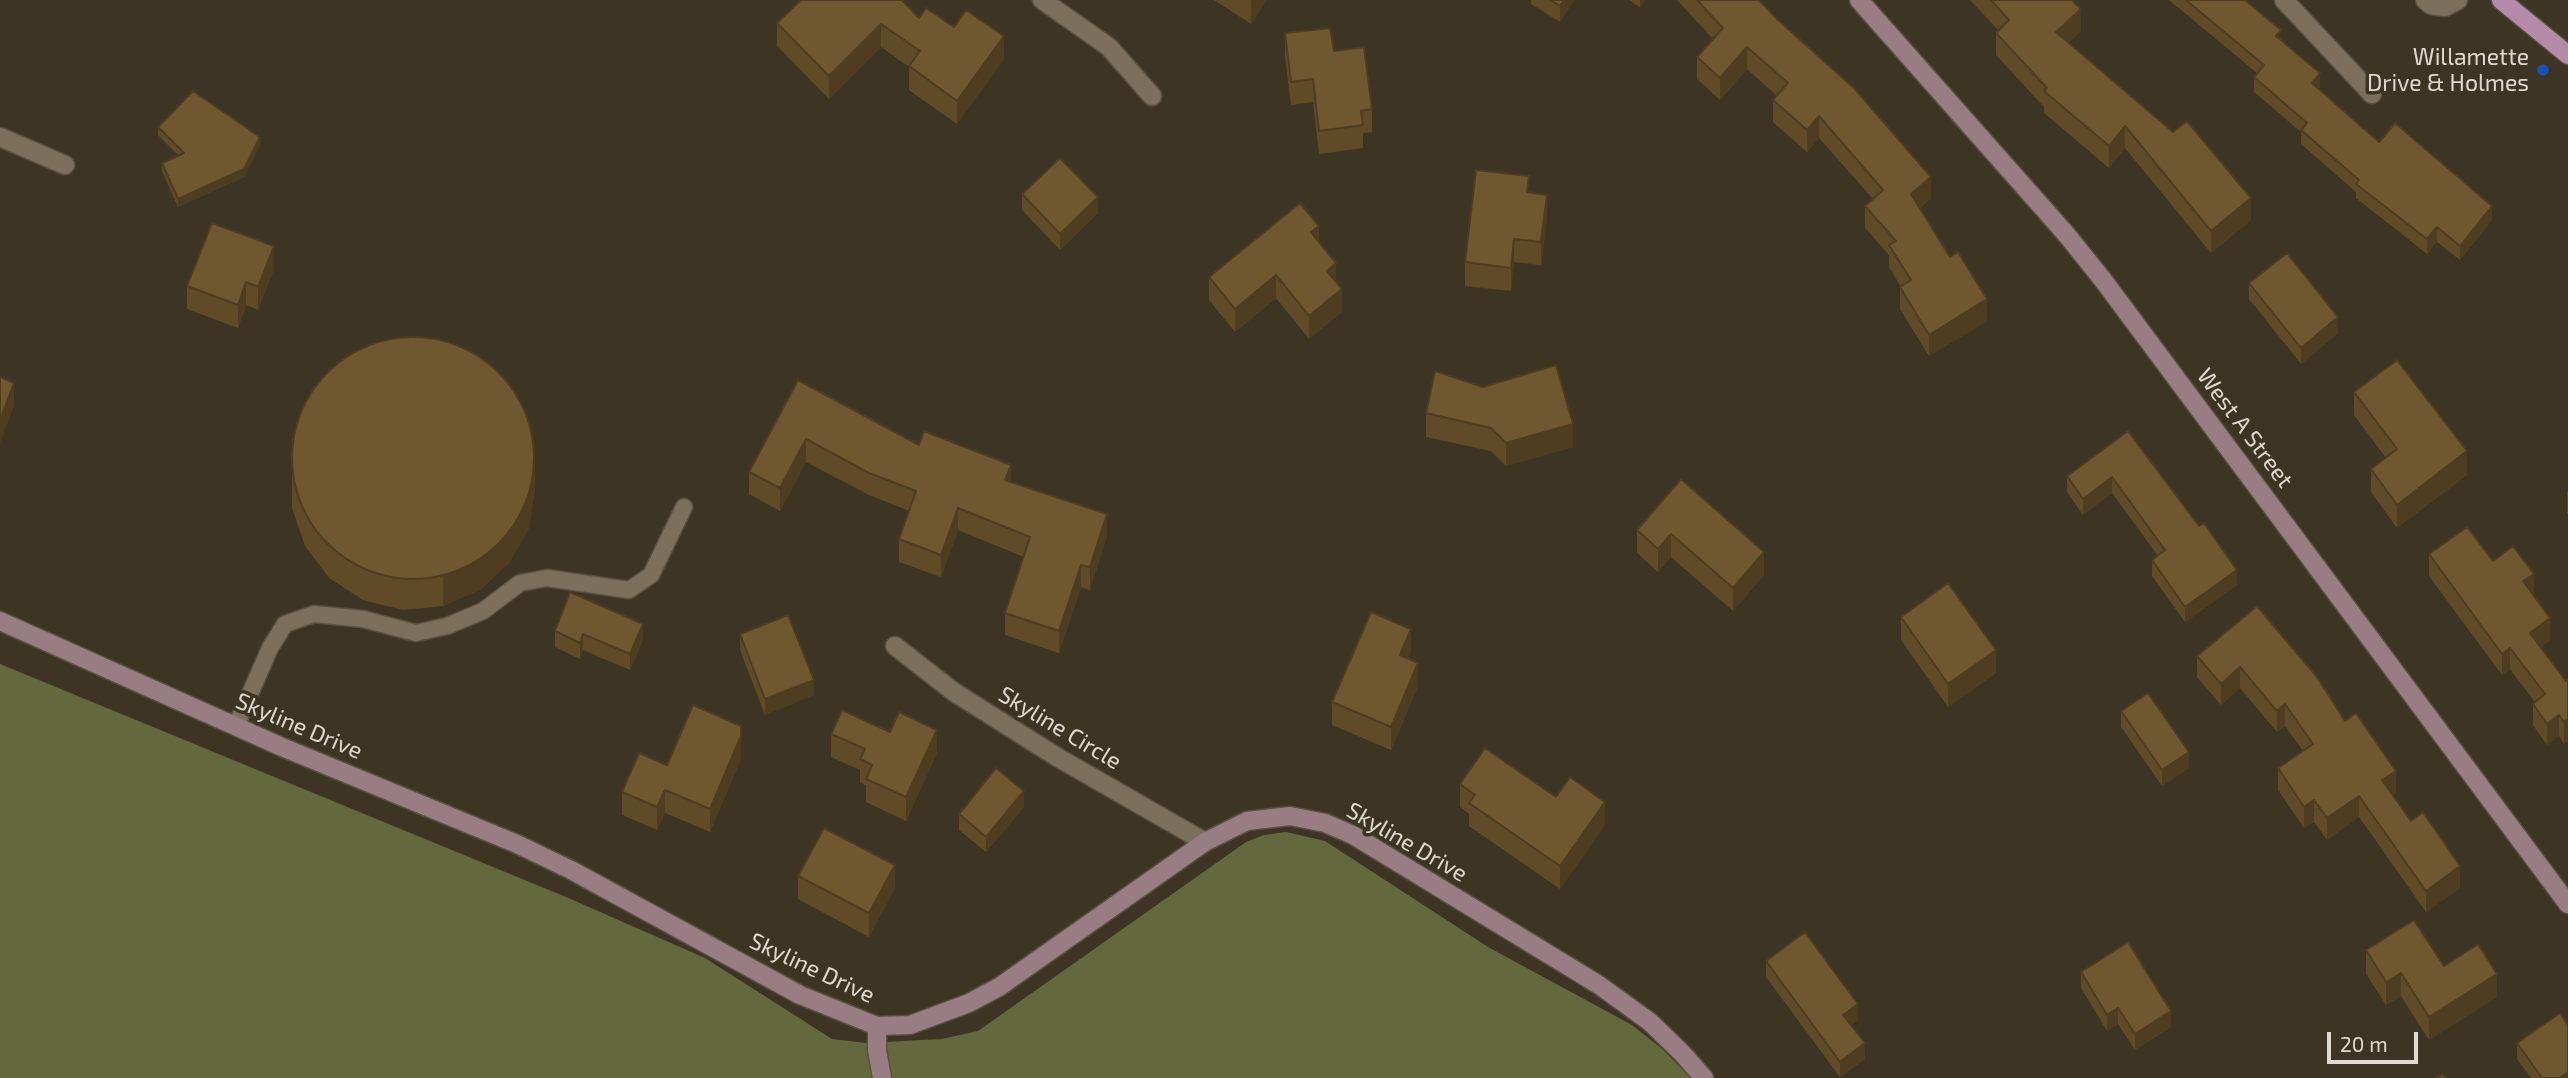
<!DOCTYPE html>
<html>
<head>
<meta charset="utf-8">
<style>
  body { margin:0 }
  #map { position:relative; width:2568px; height:1078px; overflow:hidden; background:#3e3423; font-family:"Exo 2",sans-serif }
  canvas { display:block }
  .scale { position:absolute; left:2327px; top:1032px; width:91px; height:32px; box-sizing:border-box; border:4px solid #e0d9cf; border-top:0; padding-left:9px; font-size:21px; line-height:24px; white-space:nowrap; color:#e0d9cf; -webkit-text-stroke:5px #3e3423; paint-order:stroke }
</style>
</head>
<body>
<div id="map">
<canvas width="2568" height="1078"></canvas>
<div class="scale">20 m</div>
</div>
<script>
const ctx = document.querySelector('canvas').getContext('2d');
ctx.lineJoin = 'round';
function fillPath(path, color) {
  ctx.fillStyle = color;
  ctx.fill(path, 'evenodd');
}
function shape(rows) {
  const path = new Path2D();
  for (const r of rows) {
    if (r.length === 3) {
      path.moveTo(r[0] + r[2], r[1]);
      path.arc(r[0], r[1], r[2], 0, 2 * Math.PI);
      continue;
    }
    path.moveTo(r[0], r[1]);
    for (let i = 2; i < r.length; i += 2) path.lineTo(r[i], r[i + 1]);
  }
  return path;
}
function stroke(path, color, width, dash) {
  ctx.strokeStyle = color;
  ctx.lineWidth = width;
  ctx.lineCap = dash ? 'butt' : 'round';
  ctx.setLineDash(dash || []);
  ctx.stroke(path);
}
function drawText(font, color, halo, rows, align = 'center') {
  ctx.font = font + ' "Exo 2",sans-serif';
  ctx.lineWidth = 7;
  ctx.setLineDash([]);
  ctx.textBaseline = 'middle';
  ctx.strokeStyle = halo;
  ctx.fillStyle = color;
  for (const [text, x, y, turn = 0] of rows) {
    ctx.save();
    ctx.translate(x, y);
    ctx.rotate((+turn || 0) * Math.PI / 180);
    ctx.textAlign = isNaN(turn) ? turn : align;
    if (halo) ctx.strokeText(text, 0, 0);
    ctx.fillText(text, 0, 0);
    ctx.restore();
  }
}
const forest = shape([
  [0,664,566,897,705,958,832,1039,866,1043,942,1039,978,1031,1246,842,1264,835,1286,832,1325,841,1488,947,1632,1025,1661,1048,1691,1078,0,1078]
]);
const lane = shape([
  [236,726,270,648,285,624,314,614,363,619,416,633,447,626,483,611,520,583,547,578,629,590,651,575,684,507]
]);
const street = shape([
  [1042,0,1109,47,1152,96],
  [2284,0,2372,94],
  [2425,0,2431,5,2445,7,2458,0],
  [0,137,65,165],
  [895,646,954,692,1057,757,1205,842]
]);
const secondary = shape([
  [1859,0,2066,234,2103,280,2568,904],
  [0,621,282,747,517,844,571,870,800,995,877,1026,910,1025,969,1003,999,987,1205,842,1247,821,1290,816,1325,823,1353,835,1599,985,1650,1022,1682,1053,1704,1078],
  [877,1026,877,1050,882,1078]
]);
const primary = shape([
  [2501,0,2568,55]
]);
const wall = shape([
  [1214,0,1267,0,1251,24],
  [1531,0,1574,0,1560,22,1531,4],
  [1629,0,1645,0,1640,7],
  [1677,0,1759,0,1931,198,1920,208,1987,321,1929,356,1900,309,1900,287,1901,287,1889,267,1889,255,1865,228,1865,206,1873,199,1819,138,1807,152,1773,122,1773,100,1777,96,1747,69,1720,100,1697,79,1697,57,1713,39],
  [1970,0,2072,0,2081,31,2069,42,2251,220,2211,253,2125,148,2109,168,2044,113,2044,107,1996,55,1996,33,1999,31],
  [2169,0,2245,0,2281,39,2320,87,2319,89,2379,142,2492,220,2460,260,2437,242,2427,254,2356,198,2356,192,2301,144,2301,132,2254,92,2254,77,2257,73],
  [919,18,954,27,1004,59,957,124,909,90,909,67,881,47,829,99,777,46,777,23],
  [1285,33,1334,51,1372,109,1372,132,1363,133,1363,148,1319,154,1313,102,1291,105,1285,57],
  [158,127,260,145,244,177,178,207,162,171,162,163,178,155,158,135],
  [1529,192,1547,218,1541,265,1514,262,1511,291,1465,286,1465,262],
  [1022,194,1098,213,1060,250,1022,210],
  [1319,241,1336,282,1342,312,1309,339,1276,298,1235,332,1209,300,1209,277],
  [274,269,258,310,246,305,238,328,187,309,187,286],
  [2249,283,2338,333,2301,364,2249,299],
  [798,380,919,445,1011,482,1107,536,1090,590,1081,587,1059,653,1005,635,1005,613,1024,557,958,530,941,577,899,562,899,539,909,511,869,495,806,462,780,511,749,494,749,472],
  [1483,387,1573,447,1506,466,1491,451,1426,437,1426,413],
  [2354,392,2467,475,2397,528,2371,492,2371,469,2386,458,2354,415],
  [2128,431,2237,585,2185,622,2152,576,2152,560,2158,556,2112,493,2083,515,2067,492,2067,476],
  [292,438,535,488,529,528,509,563,480,590,443,606,403,610,363,600,329,578,305,546,292,508],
  [1681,479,1764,575,1733,611,1671,557,1658,572,1637,553,1637,530],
  [2568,491,2568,514,2567,513,2567,492],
  [2429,554,2493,561,2534,595,2550,640,2541,647,2566,681,2568,679,2568,741,2564,744,2559,736,2547,745,2533,725,2533,704,2535,702,2510,669,2502,675,2429,576],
  [2257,606,2345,721,2396,793,2392,795,2460,888,2426,912,2359,817,2327,840,2314,822,2304,828,2278,790,2278,768,2303,751,2285,726,2277,732,2240,688,2221,705,2197,677,2197,656],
  [1901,617,1996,673,1948,707,1901,640],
  [555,631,643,640,630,670,583,650,580,659,555,647],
  [740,634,814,695,765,715,740,650],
  [1411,652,1408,659,1418,686,1391,750,1332,725,1332,702],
  [2121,711,2189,768,2162,786,2121,727],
  [831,734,937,753,906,821,866,802,866,785,860,783,860,770,831,757],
  [741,759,710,832,665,813,657,830,622,815,622,792,667,765],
  [1460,784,1556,797,1605,825,1560,889,1469,826,1469,814,1460,807],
  [1024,807,986,852,959,830,959,814],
  [798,876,895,888,869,937,798,899],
  [2366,950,2444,966,2497,997,2429,1040,2401,996,2386,1005,2366,974],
  [1766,961,1858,1020,1851,1025,1865,1059,1840,1077,1766,977],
  [2081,972,2171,1027,2135,1050,2118,1024,2107,1031,2081,988],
  [2517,1043,2568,1078,2531,1078,2517,1059]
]);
const shadedWall = shape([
  [1252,0,1267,0,1251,24,1251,1],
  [1564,0,1574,0,1560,22,1560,6],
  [1640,0,1645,0,1640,7],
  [2081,9,2081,31,2056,53,2056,32],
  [881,24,881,47,829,99,829,76],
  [1004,36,1004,59,957,124,957,101],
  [1747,47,1747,69,1720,100,1720,78],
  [2320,73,2320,87,2312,97,2312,83],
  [1819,116,1819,138,1807,152,1807,130],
  [2125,126,2125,148,2109,168,2109,146],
  [260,137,260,145,244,177,178,207,178,199],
  [1931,177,1931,198,1911,216,1911,194],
  [1547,195,1547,218,1541,265,1541,242],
  [1098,197,1098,213,1060,250,1060,234],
  [2251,198,2251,220,2211,253,2211,231],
  [2492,206,2492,220,2460,260,2460,246],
  [1319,226,1319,249,1311,232],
  [2437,227,2437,242,2427,254,2427,239],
  [1514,239,1514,262,1511,291,1511,268],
  [274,246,274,269,258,310,258,287],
  [1336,263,1336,286,1327,271],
  [1276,275,1276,298,1235,332,1235,309],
  [246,282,246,305,238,328,238,305],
  [1342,289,1342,312,1309,339,1309,316],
  [1987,299,1987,321,1929,356,1929,335],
  [2338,317,2338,333,2301,364,2301,348],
  [14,383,14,406,0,443,0,420],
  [1573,424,1573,447,1506,466,1506,443],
  [806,439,806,462,780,511,780,488],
  [2467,451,2467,475,2397,528,2397,505],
  [535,458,535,488,529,528,509,563,480,590,443,606,443,577],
  [1011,465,1011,487,1005,480],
  [2112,477,2112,493,2083,515,2083,499],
  [958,508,958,530,941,577,941,555],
  [1107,514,1107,536,1090,590,1090,567],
  [1671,534,1671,557,1658,572,1658,549],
  [1764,552,1764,575,1733,611,1733,588],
  [1081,565,1081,587,1059,653,1059,631],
  [2237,570,2237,585,2185,622,2185,607],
  [2534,574,2534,596,2523,581],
  [2550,618,2550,640,2530,655,2530,633],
  [643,624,643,640,630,670,630,654],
  [1411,629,1411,652,1400,678,1400,655],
  [583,634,583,650,580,659,580,643],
  [2510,648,2510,669,2502,675,2502,654],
  [1996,650,1996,673,1948,707,1948,684],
  [1418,663,1418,686,1391,750,1391,727],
  [2240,667,2240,688,2221,705,2221,684],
  [814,680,814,695,765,715,765,699],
  [2285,704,2285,726,2277,732,2277,711],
  [2559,715,2559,736,2547,745,2547,724],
  [2568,719,2568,741,2564,744,2564,722],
  [937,730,937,753,906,821,906,797],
  [741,736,741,759,710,832,710,809],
  [2189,752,2189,768,2162,786,2162,770],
  [2396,771,2396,793,2382,802,2382,780],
  [665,790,665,813,657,830,657,807],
  [1024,791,1024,807,986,852,986,837],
  [2359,796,2359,817,2327,840,2327,818],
  [2314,800,2314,822,2304,828,2304,807],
  [1605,802,1605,825,1560,889,1560,866],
  [895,865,895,888,869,937,869,913],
  [2460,866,2460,888,2426,912,2426,891],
  [2401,973,2401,996,2386,1005,2386,982],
  [2497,974,2497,997,2429,1040,2429,1017],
  [1858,1004,1858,1020,1843,1031,1843,1015],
  [2118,1008,2118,1024,2107,1031,2107,1015],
  [2171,1011,2171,1027,2135,1050,2135,1034],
  [1865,1043,1865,1059,1840,1077,1840,1062],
  [2568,1072,2568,1078,2560,1078]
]);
const building = shape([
  [801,0,902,0,919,18,926,8,954,27,966,10,1004,36,957,101,909,66,920,51,881,24,829,76,777,23,801,0],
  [1550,0,1564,0,1560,6,1550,0],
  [1697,0,1759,0,1777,19,1855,89,1931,177,1911,194,1950,257,1958,252,1987,299,1929,335,1900,287,1911,280,1889,245,1896,241,1865,206,1883,190,1819,116,1807,130,1773,100,1788,83,1747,47,1720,78,1697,57,1723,28,1697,0],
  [1991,0,2072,0,2081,9,2056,32,2173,132,2187,121,2251,198,2211,231,2125,126,2109,146,2044,91,2047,88,1996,33,2009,20,1991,0],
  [2186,0,2245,0,2281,30,2276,36,2320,73,2312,83,2379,142,2395,123,2492,206,2460,246,2437,227,2427,239,2356,184,2359,180,2301,130,2307,123,2254,77,2264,65,2186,0],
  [1330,28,1334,51,1364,47,1372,109,1361,111,1363,125,1319,131,1313,79,1291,82,1285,33,1330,28],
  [193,91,260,137,244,169,178,199,162,163,184,153,158,127,193,91],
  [1060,158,1098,197,1060,234,1022,194,1060,158],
  [1476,170,1529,176,1527,192,1547,195,1541,242,1514,239,1511,268,1465,262,1476,170],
  [1300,203,1319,226,1311,232,1336,263,1327,271,1342,289,1309,316,1276,275,1235,309,1209,277,1300,203],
  [212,223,274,246,258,287,246,282,238,305,187,286,212,223],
  [2287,253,2338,317,2301,348,2249,283,2287,253],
  [413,458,121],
  [2397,360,2467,451,2397,505,2371,469,2397,449,2354,392,2397,360],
  [1556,365,1573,424,1506,443,1491,428,1426,413,1435,371,1483,387,1556,365],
  [0,377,14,383,0,420,0,377],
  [798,380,919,445,924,431,1011,465,1005,480,1107,514,1090,567,1081,565,1059,631,1005,613,1030,537,958,508,941,555,899,539,916,491,869,473,806,439,780,488,749,472,798,380],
  [2128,431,2199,526,2204,523,2237,570,2185,607,2152,560,2165,550,2112,477,2083,499,2067,476,2128,431],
  [1681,479,1764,552,1733,588,1671,534,1658,549,1637,530,1681,479],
  [2467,527,2493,561,2513,546,2534,574,2523,581,2550,618,2530,633,2566,681,2568,679,2568,719,2564,722,2559,715,2547,724,2533,704,2545,694,2510,648,2502,654,2429,554,2467,527],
  [1948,583,1996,650,1948,684,1901,617,1948,583],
  [570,592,643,624,630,654,583,634,580,643,555,631,570,592],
  [2257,606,2317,677,2345,721,2356,713,2396,771,2382,780,2411,821,2423,812,2460,866,2426,891,2359,796,2327,818,2314,800,2304,807,2278,768,2313,744,2285,704,2277,711,2240,667,2221,684,2197,656,2257,606],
  [1371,612,1411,629,1400,655,1418,663,1391,727,1332,702,1371,612],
  [788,615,814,680,765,699,740,634,788,615],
  [2148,693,2189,752,2162,770,2121,711,2148,693],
  [693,705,741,726,741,736,710,809,665,790,657,807,622,792,639,753,667,765,693,705],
  [842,710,890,732,899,712,937,730,906,797,866,779,872,765,860,759,865,749,831,734,842,710],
  [1485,748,1556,797,1570,777,1605,802,1560,866,1469,803,1475,795,1460,784,1485,748],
  [996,768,1024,791,986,837,959,814,996,768],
  [824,828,895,865,869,913,798,876,824,828],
  [2414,920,2444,966,2478,944,2497,974,2429,1017,2401,973,2386,982,2366,950,2414,920],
  [1805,932,1858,1004,1843,1015,1865,1043,1840,1062,1766,961,1805,932],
  [2128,942,2171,1011,2135,1034,2118,1008,2107,1015,2081,972,2128,942],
  [2560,1013,2568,1025,2568,1072,2560,1078,2542,1078,2517,1043,2560,1013],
  [2443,1074,2446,1078,2437,1078,2443,1074]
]);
const markers = [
  [2543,70,7,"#1a4fb4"]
];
const poiNames = [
  ["Willamette",2529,57],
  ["Drive & Holmes",2529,83]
];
const streetNames = [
  ["West A Street",2245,428,53],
  ["Skyline Drive",299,726,23],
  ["Skyline Circle",1060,728,31],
  ["Skyline Drive",1407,842,30],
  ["Skyline Drive",812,968,25]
];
fillPath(forest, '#64693d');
stroke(lane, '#595042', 19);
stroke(street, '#595042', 21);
stroke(secondary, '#595042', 21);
stroke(primary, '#595042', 21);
stroke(lane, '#7c705d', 16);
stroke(street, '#7c705d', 18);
stroke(secondary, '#987e83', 18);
stroke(primary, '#b58baa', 18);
fillPath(wall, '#5f4b28');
fillPath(shadedWall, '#4e3d21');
fillPath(building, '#6f572f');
stroke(building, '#4e3d21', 2);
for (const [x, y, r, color] of markers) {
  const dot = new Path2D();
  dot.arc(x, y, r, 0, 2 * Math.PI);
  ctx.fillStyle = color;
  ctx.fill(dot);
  stroke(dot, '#3e3423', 2.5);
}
drawText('23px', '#e0d9cf', '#3e3423', poiNames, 'right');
drawText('23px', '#e0d9cf', '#3e3423', streetNames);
</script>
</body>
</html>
